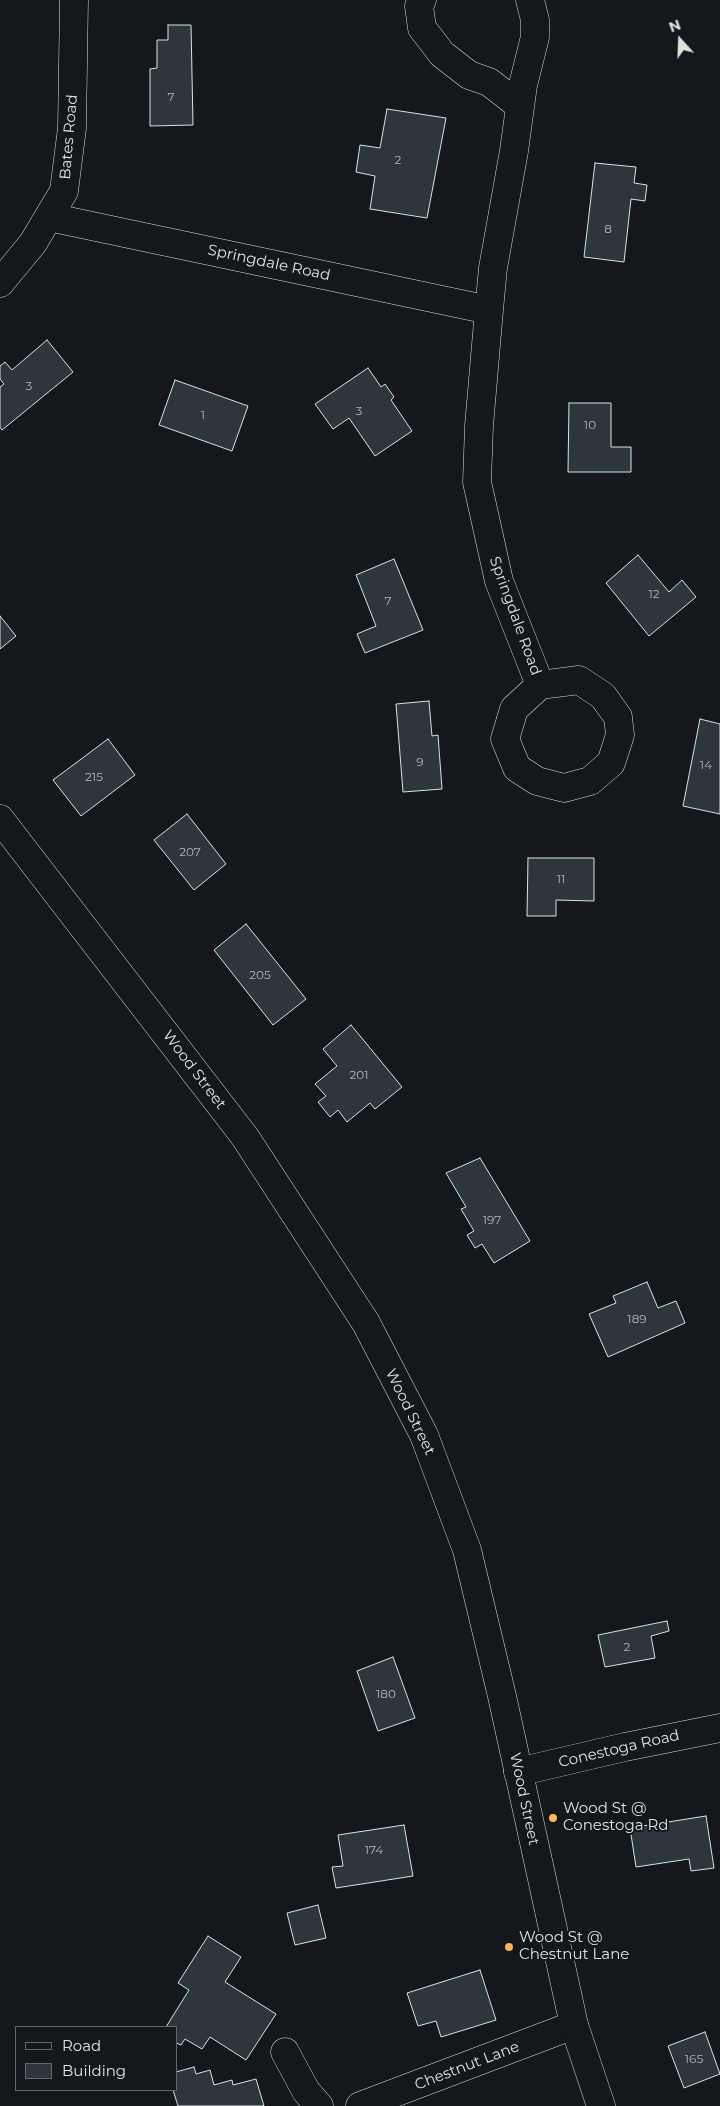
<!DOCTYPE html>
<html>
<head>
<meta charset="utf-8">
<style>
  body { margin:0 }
  #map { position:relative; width:720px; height:2106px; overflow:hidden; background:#14181c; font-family:Montserrat,sans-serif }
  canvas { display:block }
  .legend { position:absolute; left:15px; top:2026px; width:162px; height:65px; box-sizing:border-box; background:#14181c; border:1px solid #626a69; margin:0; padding:6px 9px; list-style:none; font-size:15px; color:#d8e6dc }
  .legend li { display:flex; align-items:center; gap:10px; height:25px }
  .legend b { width:25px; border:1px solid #626a69 }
  .north { position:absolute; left:655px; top:15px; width:50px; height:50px; -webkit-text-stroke:4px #14181c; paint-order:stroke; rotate:340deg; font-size:14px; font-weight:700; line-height:20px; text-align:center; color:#d8e6dc }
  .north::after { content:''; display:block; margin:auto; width:18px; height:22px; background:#d8e6dc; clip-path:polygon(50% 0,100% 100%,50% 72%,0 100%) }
</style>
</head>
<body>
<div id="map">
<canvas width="720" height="2106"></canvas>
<ul class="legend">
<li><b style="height:6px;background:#14181c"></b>Road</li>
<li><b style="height:14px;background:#2c363c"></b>Building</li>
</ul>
<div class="north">N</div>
</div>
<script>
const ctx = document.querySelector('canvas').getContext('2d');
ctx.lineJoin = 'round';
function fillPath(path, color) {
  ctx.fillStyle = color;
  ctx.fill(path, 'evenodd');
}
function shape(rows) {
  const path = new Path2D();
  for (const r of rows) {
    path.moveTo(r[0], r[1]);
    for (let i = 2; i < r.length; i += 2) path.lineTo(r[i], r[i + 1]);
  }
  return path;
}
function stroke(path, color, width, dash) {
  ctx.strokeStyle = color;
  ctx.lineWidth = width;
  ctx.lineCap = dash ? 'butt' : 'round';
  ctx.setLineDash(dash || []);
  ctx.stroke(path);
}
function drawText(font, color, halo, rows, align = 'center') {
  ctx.font = font + ' Montserrat,sans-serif';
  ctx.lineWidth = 4;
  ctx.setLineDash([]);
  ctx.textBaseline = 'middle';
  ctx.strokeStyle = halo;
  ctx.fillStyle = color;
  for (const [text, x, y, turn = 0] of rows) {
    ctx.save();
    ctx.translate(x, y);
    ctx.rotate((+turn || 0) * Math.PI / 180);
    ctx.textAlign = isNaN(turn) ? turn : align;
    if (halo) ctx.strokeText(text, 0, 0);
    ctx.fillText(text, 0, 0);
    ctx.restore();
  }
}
const building = shape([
  [168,25,191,25,193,125,150,126,150,69,157,68,157,40,168,40,168,25],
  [387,109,446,118,427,218,370,209,375,176,356,172,360,145,380,148,387,109],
  [595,163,636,167,634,183,647,185,645,201,631,199,624,262,584,257,595,163],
  [47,340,73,372,2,430,0,427,0,387,4,384,0,379,0,366,5,362,12,370,47,340],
  [368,368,381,387,385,384,394,397,391,400,412,431,375,456,349,418,333,429,315,404,368,368],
  [175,380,248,406,232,451,159,425,175,380],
  [569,403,611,403,611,447,631,447,631,472,568,472,569,403],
  [638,555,669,592,682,580,696,597,649,636,606,583,638,555],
  [394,559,423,630,365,653,357,634,376,626,356,575,394,559],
  [0,616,16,636,0,649,0,616],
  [429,701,432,736,438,735,442,789,403,792,396,704,429,701],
  [700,719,720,724,720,814,683,806,700,719],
  [108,739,135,775,81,816,53,780,108,739],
  [187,814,226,864,194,890,154,840,187,814],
  [528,858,594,858,594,901,556,900,556,916,527,916,528,858],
  [246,924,306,999,273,1025,214,950,246,924],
  [351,1025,402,1087,375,1109,370,1103,347,1122,338,1110,330,1117,318,1102,326,1096,315,1084,337,1066,323,1049,351,1025],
  [480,1158,530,1241,494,1263,482,1244,475,1248,467,1235,474,1231,461,1209,466,1207,446,1173,480,1158],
  [647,1282,658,1308,676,1301,685,1323,608,1357,589,1314,616,1303,613,1296,647,1282],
  [667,1621,669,1631,651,1636,655,1658,605,1667,598,1635,667,1621],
  [393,1657,415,1718,378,1731,357,1671,393,1657],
  [706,1816,714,1868,691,1871,689,1859,636,1867,630,1828,706,1816],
  [404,1825,413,1876,336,1888,332,1867,343,1866,338,1835,404,1825],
  [318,1905,326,1938,295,1945,287,1913,318,1905],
  [208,1936,241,1957,225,1982,276,2014,246,2060,210,2037,202,2049,185,2039,181,2045,176,2043,176,2027,166,2027,189,1990,178,1983,208,1936],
  [480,1970,496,2020,441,2037,436,2021,418,2026,407,1993,480,1970],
  [705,2032,720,2074,684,2088,668,2046,705,2032],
  [194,2067,196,2074,210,2070,214,2085,232,2080,233,2085,256,2079,264,2106,178,2106,173,2090,176,2090,176,2072,194,2067]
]);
const street = shape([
  [422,0,419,6,422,28,442,54,469,75,489,82,520,106],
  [49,217,489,310,493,268,514,151,523,85,535,37,535,20,530,0],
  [0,283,33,243,64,191,72,128,74,0],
  [489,310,479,426,477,482,499,581,540,685,514,709,505,739,517,768,537,781,564,788,590,781,611,763,620,735,618,717,603,696,579,680,540,685],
  [518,1772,625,1747,720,1728],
  [285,2052,306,2091,319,2106],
  [360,2106,574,2025]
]);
const secondary = shape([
  [0,819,245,1137,366,1323,424,1435,467,1550,502,1696,574,2025,601,2106]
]);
const markers = [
  [553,1818,5,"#ffb74d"],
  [509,1947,5,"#ffb74d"]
];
const numberNames = [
  ["7",171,97],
  ["2",398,160],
  ["8",608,229],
  ["3",29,386],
  ["3",359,411],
  ["1",203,415],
  ["10",590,425],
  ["12",654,594],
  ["7",388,601],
  ["9",420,762],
  ["14",706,765],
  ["215",94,777],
  ["207",190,852],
  ["11",561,879],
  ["205",260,975],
  ["201",359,1075],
  ["197",492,1220],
  ["189",637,1319],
  ["2",627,1647],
  ["180",386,1694],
  ["174",374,1850],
  ["165",694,2059]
];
const streetNames = [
  ["Bates Road",69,137,-85],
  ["Springdale Road",269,263,12],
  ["Springdale Road",515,616,70],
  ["Wood Street",194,1070,53],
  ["Wood Street",410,1412,64],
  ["Conestoga Road",619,1749,-13],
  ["Wood Street",524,1799,78],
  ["Chestnut Lane",467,2066,-21]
];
const poiNames = [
  ["Wood St @",563,1809],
  ["Conestoga Rd",563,1826],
  ["Wood St @",519,1938],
  ["Chestnut Lane",519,1955]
];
fillPath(building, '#2c363c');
stroke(building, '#d8e6dc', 1);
stroke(street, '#d8e6dc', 29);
stroke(secondary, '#d8e6dc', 29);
stroke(street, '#14181c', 28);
stroke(secondary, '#14181c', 28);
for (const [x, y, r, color] of markers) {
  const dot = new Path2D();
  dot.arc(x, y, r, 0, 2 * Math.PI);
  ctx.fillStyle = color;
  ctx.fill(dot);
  stroke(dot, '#14181c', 2);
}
drawText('12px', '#adbab4', null, numberNames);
drawText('15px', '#d8e6dc', '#14181c', streetNames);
drawText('15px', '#d8e6dc', '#14181c', poiNames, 'left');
</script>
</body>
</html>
